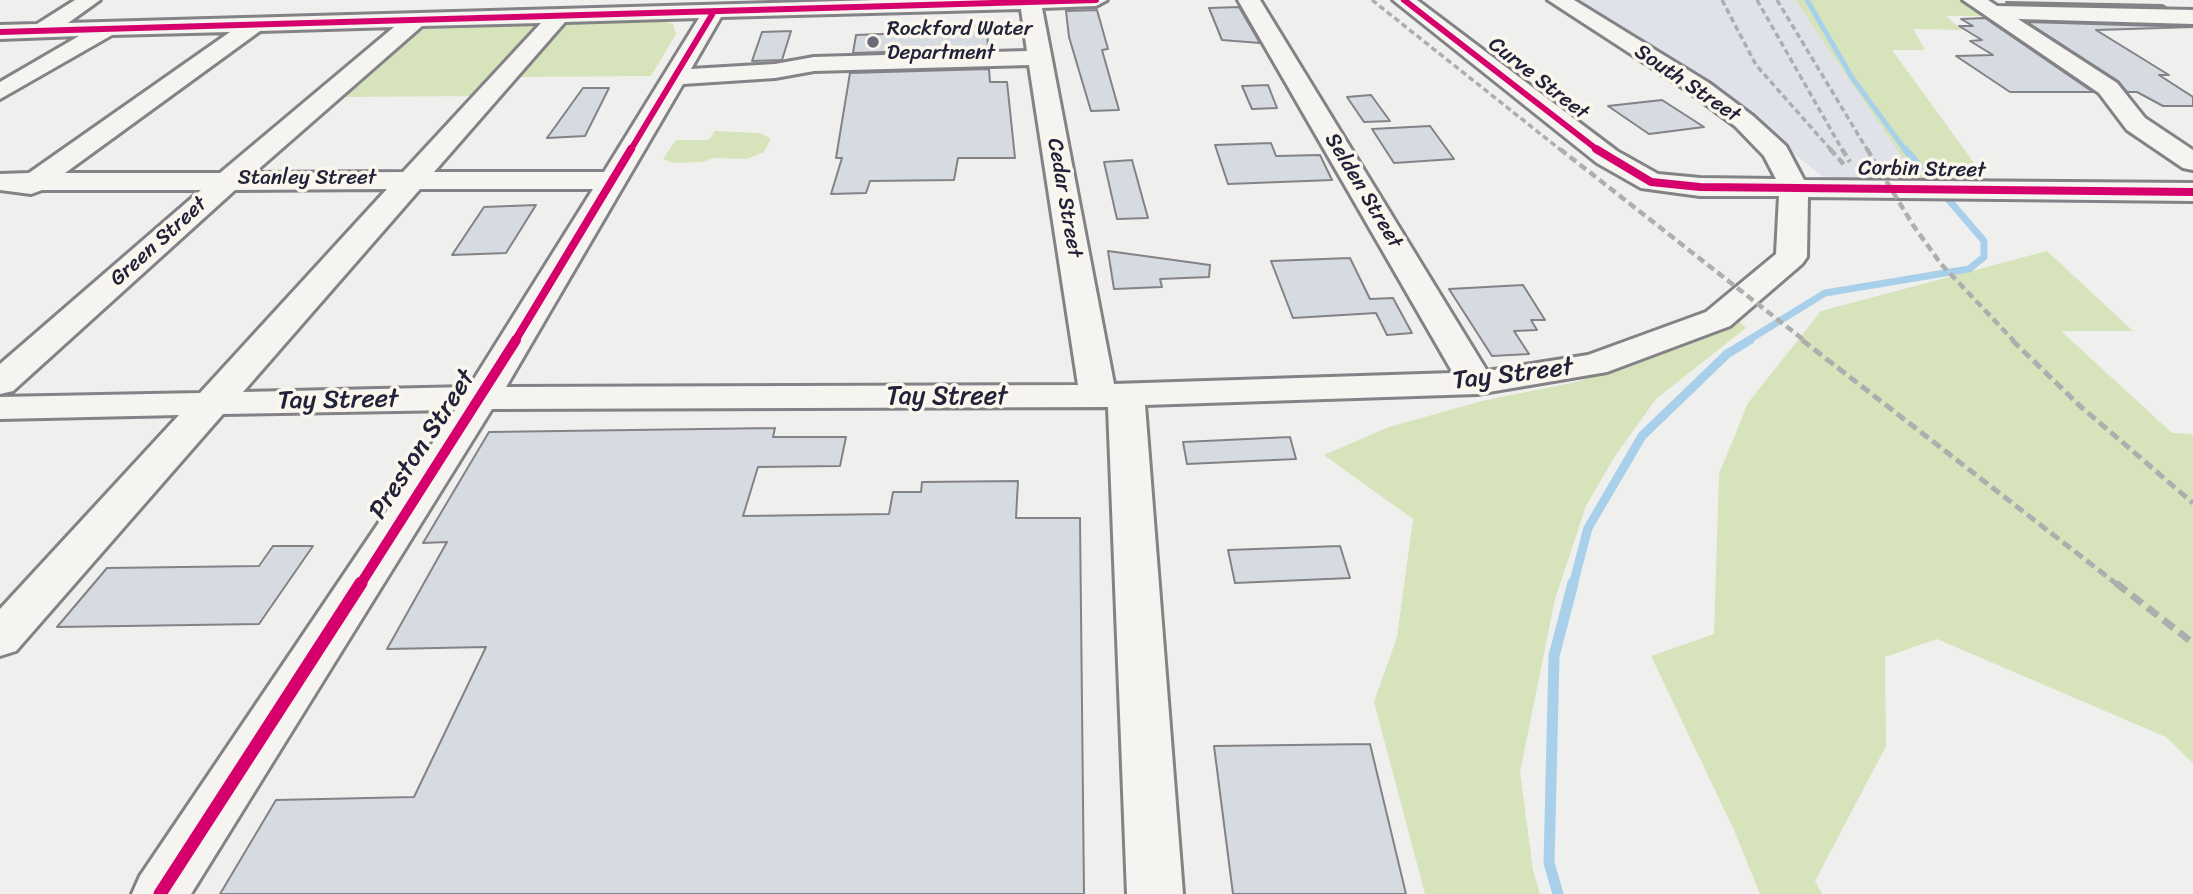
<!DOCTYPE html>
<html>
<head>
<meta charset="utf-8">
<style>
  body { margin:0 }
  canvas { display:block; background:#efefee }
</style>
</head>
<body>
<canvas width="2193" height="894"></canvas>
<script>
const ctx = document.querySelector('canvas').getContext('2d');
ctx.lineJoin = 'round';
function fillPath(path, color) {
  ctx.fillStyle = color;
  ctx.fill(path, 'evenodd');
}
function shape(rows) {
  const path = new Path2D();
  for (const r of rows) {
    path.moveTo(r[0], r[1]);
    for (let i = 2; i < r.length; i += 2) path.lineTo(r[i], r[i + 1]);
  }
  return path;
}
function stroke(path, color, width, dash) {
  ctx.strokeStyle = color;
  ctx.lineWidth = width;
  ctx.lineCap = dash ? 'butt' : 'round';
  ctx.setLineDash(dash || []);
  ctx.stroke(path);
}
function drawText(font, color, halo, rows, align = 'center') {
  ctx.font = font + ' Sriracha,sans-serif';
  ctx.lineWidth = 7;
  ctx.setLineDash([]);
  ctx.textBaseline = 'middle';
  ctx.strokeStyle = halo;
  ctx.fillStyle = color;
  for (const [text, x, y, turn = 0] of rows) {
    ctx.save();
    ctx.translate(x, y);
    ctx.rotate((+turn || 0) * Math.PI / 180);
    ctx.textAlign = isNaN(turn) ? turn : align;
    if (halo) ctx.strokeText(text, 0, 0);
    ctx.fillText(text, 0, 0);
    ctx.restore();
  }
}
const built = shape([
  [1566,0,1795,0,1919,182,1825,179,1700,77,1663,60]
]);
const green = shape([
  [1795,0,1967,0,1992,16,1946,16,1962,30,1913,29,1925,50,1892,50,1988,182,1919,182],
  [654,19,673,24,676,34,651,76,514,77,561,24,572,20],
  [546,21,480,96,338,97,423,26],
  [715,131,760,133,771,139,764,152,747,159,714,158,702,162,674,163,663,159,676,140,709,140],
  [2047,251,2133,331,2061,331,2172,433,2193,434,2193,763,2166,737,1937,639,1885,657,1886,746,1815,881,1822,894,1760,894,1734,830,1651,656,1714,634,1719,474,1748,403,1821,311],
  [1735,318,1746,328,1656,399,1615,456,1586,506,1555,599,1520,772,1533,870,1540,894,1425,894,1374,702,1397,637,1413,519,1324,455,1389,427,1482,401,1576,382,1679,348,1719,324]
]);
const streamFar3 = shape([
  [1807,0,1853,79,1906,151]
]);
const streamFar2 = shape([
  [1747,341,1825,293,1969,269,1984,257,1984,241,1905,149]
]);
const streamFar1 = shape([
  [1573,585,1588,528,1642,436,1727,354,1750,340]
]);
const stream = shape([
  [1558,894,1549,863,1554,656,1573,583]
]);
const building = shape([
  [2006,2,2162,5,2166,7,2008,4,2006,2],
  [1239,7,1260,43,1222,40,1209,8,1239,7],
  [1097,10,1108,49,1102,50,1119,110,1091,111,1069,37,1066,11,1097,10],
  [1985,18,2093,92,2010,92,1956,56,1993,55,1970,41,1982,40,1959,26,1973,26,1961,19,1985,18],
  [2027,22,2193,27,2096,30,2169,75,2159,75,2193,97,2193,106,2163,106,2137,92,2127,92,2118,81,2027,22],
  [987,25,988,49,853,53,856,35,957,31,957,26,987,25],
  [791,31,782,60,752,61,762,32,791,31],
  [989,69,990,82,1007,82,1015,158,958,158,954,180,870,181,866,193,831,194,842,158,836,158,850,73,989,69],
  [1268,85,1277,108,1252,109,1242,86,1268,85],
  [583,88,609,88,585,136,547,138,583,88],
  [1371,95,1390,121,1364,122,1347,97,1371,95],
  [1662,100,1704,127,1649,134,1608,106,1662,100],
  [1430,126,1454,159,1394,163,1372,129,1430,126],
  [1271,143,1276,156,1320,155,1332,180,1228,184,1215,145,1271,143],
  [1132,160,1148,218,1117,219,1104,162,1132,160],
  [536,205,506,253,452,255,484,207,536,205],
  [1108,251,1210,265,1209,277,1160,279,1162,287,1114,289,1108,251],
  [1350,258,1370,299,1393,298,1412,333,1387,335,1376,313,1293,318,1271,261,1350,258],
  [1523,285,1545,320,1531,320,1537,330,1514,331,1529,354,1492,356,1449,289,1523,285],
  [775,428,773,437,846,437,840,466,758,467,743,516,889,514,893,492,921,492,922,482,1018,481,1016,518,1080,518,1084,894,220,894,276,800,414,797,486,647,387,649,447,542,423,543,489,432,775,428],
  [1290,437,1296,459,1187,464,1183,442,1290,437],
  [273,546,313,546,259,624,57,627,107,568,259,566,273,546],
  [1340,546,1350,578,1235,583,1228,550,1340,546],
  [1370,744,1406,894,1233,894,1214,746,1370,744]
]);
const minor = shape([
  [75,0,100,0,68,23,876,0,1107,0,1096,6,1042,8,1114,384,1453,373,1238,0,1260,0,1487,371,1588,355,1706,312,1776,254,1779,196,1700,196,1641,188,1597,163,1393,0,1417,0,1617,151,1658,174,1700,178,1776,179,1764,156,1735,126,1691,93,1548,0,1574,0,1709,83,1753,116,1786,146,1804,180,2193,183,2193,201,1808,197,1807,257,1802,264,1730,326,1607,372,1477,394,1145,405,1183,894,1127,894,1108,407,492,409,191,894,132,894,140,876,455,410,223,414,16,651,0,656,0,609,179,415,0,419,0,397,200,393,387,189,235,190,13,391,0,394,0,364,201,190,42,190,31,194,0,190,0,174,29,173,230,32,112,35,0,99,0,82,79,36,0,39,0,25,37,24,75,0],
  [1021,9,1027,51,814,57,775,64,691,69,721,17,1021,9],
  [699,18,604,172,434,172,565,22,699,18],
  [541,23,403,172,254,173,422,26,541,23],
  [394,27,220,173,65,173,260,31,394,27],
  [1029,65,1078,385,506,387,683,84,775,78,814,71,1029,65],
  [420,189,593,189,469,387,243,392,420,189],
  [1963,0,1988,0,1997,6,2193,10,2193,24,2018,19,2117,83,2145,118,2193,150,2193,170,2183,168,2127,130,2099,93,1963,0]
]);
const railFar3 = shape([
  [1372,0,1562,151],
  [1722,0,1756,65,1832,151],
  [1757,0,1843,151],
  [1777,0,1868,151]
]);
const railFar2 = shape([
  [1560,149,1805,341],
  [1830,149,1846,167],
  [1842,149,1850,162],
  [1867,149,1913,225,1941,264,2014,341]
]);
const railFar1 = shape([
  [1802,340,2118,585],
  [2012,340,2079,405,2193,503]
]);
const rail = shape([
  [2116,583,2193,643]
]);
const cyclewayFar3 = shape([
  [1404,0,1599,151],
  [0,32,1096,0],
  [630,151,713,13]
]);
const cyclewayFar2 = shape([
  [1596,149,1651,182,1700,187,2193,192],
  [515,341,631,149]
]);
const cyclewayFar1 = shape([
  [360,585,516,340]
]);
const cycleway = shape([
  [160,894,361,583]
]);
const markers = [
  [873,42,7,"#6a6a7a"]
];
const farPoinames = [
  ["Rockford Water",887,30],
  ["Department",887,54]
];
const farStreetnames = [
  ["Curve Street",1538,79,38],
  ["South Street",1687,84,34],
  ["Corbin Street",1922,170,1],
  ["Stanley Street",307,179],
  ["Selden Street",1363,191,59],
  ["Cedar Street",1064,198,80],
  ["Green Street",159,242,-42]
];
const streetNames = [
  ["Tay Street",1513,375,-7],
  ["Tay Street",947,397],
  ["Tay Street",338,401,-1],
  ["Preston Street",423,445,-57]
];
fillPath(built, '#dfe2e8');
fillPath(green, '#d7e3ba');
stroke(streamFar3, '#a9d0ea', 5);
stroke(streamFar2, '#a9d0ea', 7);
stroke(streamFar1, '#a9d0ea', 9);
stroke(stream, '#a9d0ea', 11);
fillPath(building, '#d6dae1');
stroke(building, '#838387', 2);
stroke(minor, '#838387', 6);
fillPath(minor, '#f5f4f1');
stroke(railFar3, '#afaeaf', 3.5, [6, 3.5]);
stroke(railFar2, '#afaeaf', 4.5, [8, 4.5]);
stroke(railFar1, '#afaeaf', 5, [10, 5]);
stroke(rail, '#afaeaf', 7, [13, 7]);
stroke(cyclewayFar3, '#d6006c', 6);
stroke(cyclewayFar2, '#d6006c', 8);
stroke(cyclewayFar1, '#d6006c', 10);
stroke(cycleway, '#d6006c', 13);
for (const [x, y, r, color] of markers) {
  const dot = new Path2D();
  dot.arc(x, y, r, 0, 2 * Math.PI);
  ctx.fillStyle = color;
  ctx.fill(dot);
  stroke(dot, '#fbf7ec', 2.5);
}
drawText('21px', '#22223b', '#fbf7ec', farPoinames, 'left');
drawText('21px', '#22223b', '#fbf7ec', farStreetnames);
drawText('26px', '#22223b', '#fbf7ec', streetNames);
</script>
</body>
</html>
